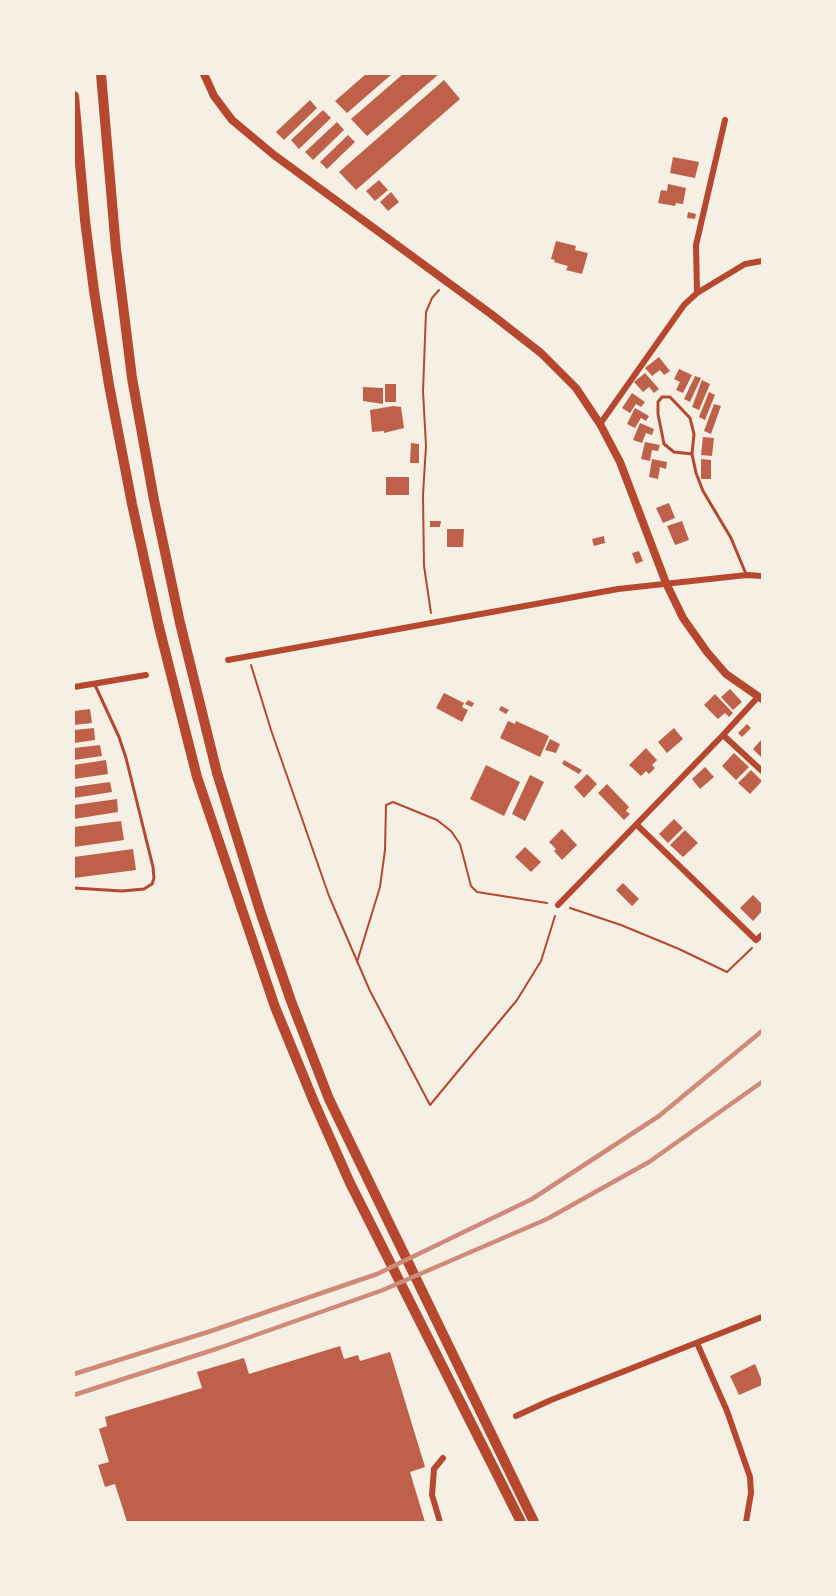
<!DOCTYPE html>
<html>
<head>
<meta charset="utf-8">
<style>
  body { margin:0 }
  #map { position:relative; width:836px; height:1596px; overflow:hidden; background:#f6efe4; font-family:Lato,sans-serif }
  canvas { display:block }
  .frame { position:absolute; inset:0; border:75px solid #f6efe4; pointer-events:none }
</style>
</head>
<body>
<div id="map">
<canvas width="836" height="1596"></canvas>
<div class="frame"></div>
</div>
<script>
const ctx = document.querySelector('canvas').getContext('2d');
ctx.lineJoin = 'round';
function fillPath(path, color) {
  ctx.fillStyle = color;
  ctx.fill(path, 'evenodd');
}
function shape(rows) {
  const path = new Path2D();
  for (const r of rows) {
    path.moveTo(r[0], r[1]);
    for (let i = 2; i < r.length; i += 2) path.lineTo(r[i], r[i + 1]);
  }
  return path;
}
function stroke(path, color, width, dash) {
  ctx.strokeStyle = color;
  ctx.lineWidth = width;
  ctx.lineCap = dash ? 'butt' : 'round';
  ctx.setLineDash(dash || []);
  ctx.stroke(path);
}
const building = shape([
  [366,74,392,74,347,113,335,101],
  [403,74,439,74,367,136,351,119],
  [444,80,460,99,356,190,339,172],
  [310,100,317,108,284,140,276,132],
  [323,110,331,118,299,149,291,140],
  [337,122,344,130,313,160,305,152],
  [348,135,355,142,327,169,320,162],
  [673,157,699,162,695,178,670,173],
  [379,180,388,190,375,201,366,191],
  [668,184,686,188,683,204,676,203,675,206,658,203,661,190,667,191],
  [391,192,399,202,388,211,380,202],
  [688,212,696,214,695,219,687,218],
  [556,241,576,246,575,250,588,253,582,274,566,270,568,266,554,262,555,260,551,259],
  [659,357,670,371,664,375,660,370,652,376,645,368],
  [679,369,692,375,683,393,676,390,680,382,674,379],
  [645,373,659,389,654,393,649,387,643,392,634,382],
  [695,376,701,378,690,402,684,399],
  [702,380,710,384,699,410,692,407],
  [385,384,396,384,396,402,385,402],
  [363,387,383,388,383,404,363,401],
  [709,392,715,395,705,420,699,417],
  [632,393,645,402,641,407,636,404,630,413,622,408],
  [714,404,721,406,711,434,704,431],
  [393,406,401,407,404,428,384,433,384,431,372,432,370,410],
  [635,408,649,416,646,421,641,418,635,428,627,424],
  [640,423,654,429,652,435,646,433,642,443,633,440],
  [703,437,714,438,712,456,701,455],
  [645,442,660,445,658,451,652,450,650,461,641,459],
  [411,443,419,444,419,463,410,463],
  [652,459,667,462,666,469,660,467,658,479,649,477],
  [701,459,711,460,711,479,701,479],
  [386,477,409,477,409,495,386,495],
  [669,503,675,518,663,523,656,508],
  [430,521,441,521,440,527,430,527],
  [682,521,689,540,675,545,667,526],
  [447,529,464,529,463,547,447,547],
  [604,536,605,543,594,546,592,539],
  [639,551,643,561,636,564,632,553],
  [730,689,742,702,733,710,721,697],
  [444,693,464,703,462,707,468,710,462,722,436,708],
  [715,694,733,713,729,717,725,713,718,719,704,705],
  [468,700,474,703,472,707,465,704],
  [501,706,509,710,506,714,499,710],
  [90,709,92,723,74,725,74,711],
  [508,721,515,724,516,721,549,736,540,757,500,738],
  [747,724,751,728,742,737,738,733],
  [94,728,95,740,74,743,74,730],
  [674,728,683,739,667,753,658,742],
  [550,739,560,744,556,753,545,750],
  [762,739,762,758,753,749],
  [100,745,102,756,74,760,74,748],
  [646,748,657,760,652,765,655,768,649,774,646,771,641,776,629,765],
  [734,753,749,767,736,780,722,766],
  [106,760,108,774,74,779,74,765],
  [564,760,582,770,579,774,562,764],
  [486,765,520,782,504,816,470,799],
  [705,767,714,777,700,789,692,779],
  [751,770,762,781,750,794,738,783],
  [587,774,597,784,584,798,574,787],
  [530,775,544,782,525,821,512,814],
  [110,782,112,792,74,798,74,787],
  [607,784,629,807,626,811,630,814,624,820,598,793],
  [117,799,118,812,74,819,74,805],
  [674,819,683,828,668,843,659,834],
  [121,821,124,840,74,847,74,827],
  [562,829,577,845,562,860,554,851,556,849,549,842],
  [685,830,698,843,683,857,670,845],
  [525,847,541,862,531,872,515,857],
  [133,849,136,870,74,878,74,857],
  [623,883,639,899,632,906,616,890],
  [753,895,762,904,762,911,753,921,740,908],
  [340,1346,344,1359,358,1355,360,1361,390,1352,425,1467,410,1472,425,1522,127,1522,115,1484,105,1487,98,1465,109,1462,99,1429,107,1426,105,1417,202,1388,197,1372,244,1358,249,1374],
  [755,1364,762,1381,762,1385,739,1395,730,1376]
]);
const path = shape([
  [431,613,424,566,423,495,426,446,423,391,426,312,432,298,439,290],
  [251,665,271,730,329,896,370,991,430,1105,517,1000,541,961,555,916],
  [570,908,621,925,679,949,727,972,752,948],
  [357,962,380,887,385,850,386,805,393,802,437,820,451,831,460,844,471,886,477,892,547,903]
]);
const service = shape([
  [692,454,674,452,664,444,658,414,658,402,662,397,670,397,690,418,694,434,692,454,696,473,703,491,731,538,746,574],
  [74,888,122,891,144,889,152,884,154,878,153,867,126,758,119,737,95,685]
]);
const minor = shape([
  [697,293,696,245,725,120],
  [600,424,684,305,697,293,745,264,762,261],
  [228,660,618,589,747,575,762,576],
  [74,687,146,675],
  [723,735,762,771],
  [637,825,756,940,762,935],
  [558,905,723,735,758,697],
  [697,1343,727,1411,750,1477,751,1493,746,1522],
  [516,1416,551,1400,762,1317],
  [440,1522,432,1495,434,1469,443,1458]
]);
const tertiary = shape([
  [204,74,214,96,232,120,274,155,491,314,541,353,576,388,600,424,620,462,666,583,683,618,707,652,726,674,762,699]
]);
const motorway = shape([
  [101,74,116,249,132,378,154,500,180,623,217,773,260,911,291,1001,329,1099,534,1522],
  [74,96,85,220,94,291,109,385,132,504,159,627,197,777,275,1007,314,1102,350,1183,521,1522]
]);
const rail = shape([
  [74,1374,211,1331,377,1274,532,1199,659,1116,762,1031],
  [74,1395,219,1348,383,1290,547,1219,649,1162,762,1082]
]);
fillPath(building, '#bf614a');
stroke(path, '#b5482f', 2);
stroke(service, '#b5482f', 3);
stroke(minor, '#b5482f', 6);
stroke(tertiary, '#b5482f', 8);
stroke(motorway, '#b5482f', 10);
stroke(rail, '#cf8b77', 4.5);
</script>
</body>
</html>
